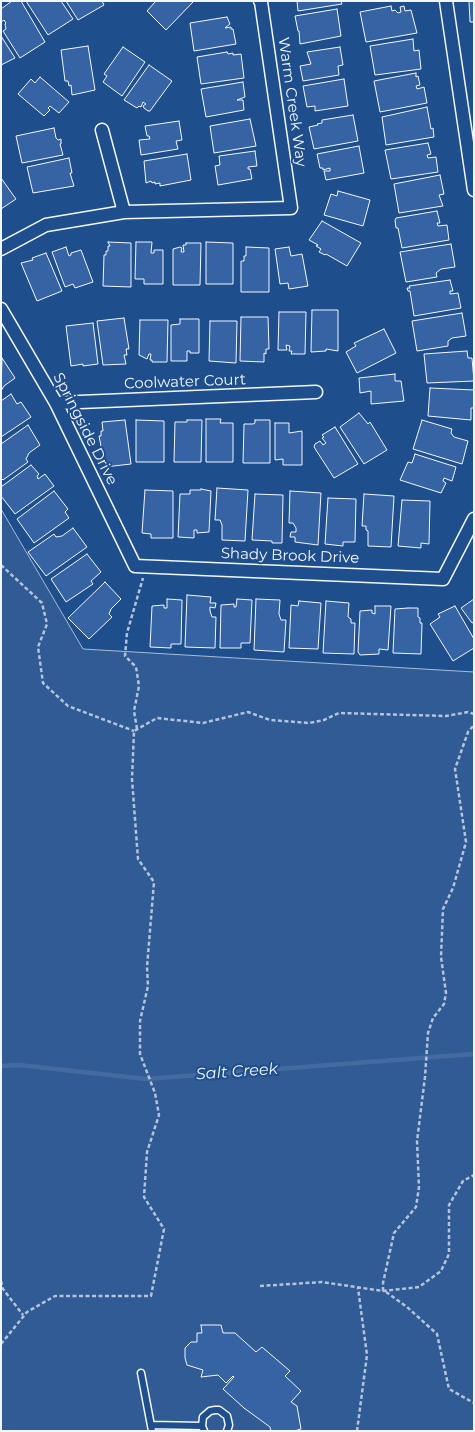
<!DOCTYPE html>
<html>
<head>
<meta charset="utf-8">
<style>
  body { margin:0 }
  #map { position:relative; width:475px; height:1432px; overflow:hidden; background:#1f4e8c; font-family:Montserrat,sans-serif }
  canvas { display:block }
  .frame { position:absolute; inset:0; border:2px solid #f2f6ff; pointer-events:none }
</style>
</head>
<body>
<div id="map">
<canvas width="475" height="1432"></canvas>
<div class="frame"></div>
</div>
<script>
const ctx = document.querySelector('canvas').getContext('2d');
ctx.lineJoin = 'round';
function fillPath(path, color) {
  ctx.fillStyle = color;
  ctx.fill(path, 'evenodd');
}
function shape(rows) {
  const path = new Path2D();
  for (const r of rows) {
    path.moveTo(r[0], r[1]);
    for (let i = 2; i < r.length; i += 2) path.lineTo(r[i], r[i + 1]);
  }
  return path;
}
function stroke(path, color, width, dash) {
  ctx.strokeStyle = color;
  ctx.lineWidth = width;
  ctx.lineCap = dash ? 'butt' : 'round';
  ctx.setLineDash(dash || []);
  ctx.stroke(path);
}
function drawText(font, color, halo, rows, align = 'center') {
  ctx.font = font + ' Montserrat,sans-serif';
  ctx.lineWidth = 4;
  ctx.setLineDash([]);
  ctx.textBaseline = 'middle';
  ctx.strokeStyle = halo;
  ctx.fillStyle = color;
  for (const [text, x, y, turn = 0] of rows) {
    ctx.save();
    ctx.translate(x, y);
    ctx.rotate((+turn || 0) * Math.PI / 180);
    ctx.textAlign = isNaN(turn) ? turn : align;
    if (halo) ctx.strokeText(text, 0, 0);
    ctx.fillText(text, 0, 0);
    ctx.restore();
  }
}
const green = shape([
  [1,509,83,649,474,672,474,1431,1,1431,1,509]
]);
const stream = shape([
  [1,1066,19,1065,146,1079,474,1054]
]);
const building = shape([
  [12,1,21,1,45,42,20,58,3,31,6,29,5,24,6,23,4,20,1,22,1,9,12,1],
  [26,1,61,1,73,19,48,35,26,1],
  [66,1,102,1,104,5,78,20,66,1],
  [156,1,194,1,166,30,147,11,156,1],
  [297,1,341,1,342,4,298,11,297,1],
  [469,1,474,1,474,22,470,22,469,1],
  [391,6,392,11,395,10,398,13,401,12,400,7,404,6,405,11,411,10,417,33,366,42,360,12,391,6],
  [337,9,341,36,300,44,299,31,298,31,295,16,337,9],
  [227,17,230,24,225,28,231,27,231,29,233,29,236,44,194,51,190,23,227,17],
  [1,36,15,58,1,65,1,36],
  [413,39,414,51,419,50,421,69,375,75,370,46,413,39],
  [88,46,95,90,72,95,71,85,69,86,68,81,65,81,61,50,88,46],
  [123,47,145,62,122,96,103,82,107,76,104,74,123,47],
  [340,47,343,65,338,66,339,75,303,81,300,66,311,64,307,52,340,47],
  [227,52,228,54,233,53,233,55,241,54,244,78,201,84,197,57,227,52],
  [149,65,172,81,150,111,148,111,144,108,143,106,146,104,143,102,141,107,139,106,137,108,124,100,149,65],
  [416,73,416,77,418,76,420,85,416,86,417,89,424,87,427,103,380,112,374,81,416,73],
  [40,77,69,102,59,113,50,106,48,108,50,110,44,116,18,94,31,79,35,83,40,77],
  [344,79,348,106,315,111,315,106,307,107,303,86,344,79],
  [243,82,245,97,237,100,243,100,244,110,206,117,201,89,243,82],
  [427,107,431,129,433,128,434,137,386,145,382,117,427,107],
  [353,115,358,141,314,149,309,127,318,125,317,124,322,123,322,120,353,115],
  [250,119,256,146,214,153,210,126,250,119],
  [179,121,182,140,176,141,178,149,141,155,139,140,150,139,149,136,147,136,145,126,179,121],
  [54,128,56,138,58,140,61,139,61,144,60,144,63,155,22,163,16,136,54,128],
  [428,143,431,154,427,155,428,158,436,157,438,172,391,179,385,150,428,143],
  [359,146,364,173,326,180,324,171,330,171,330,168,323,170,323,168,320,168,317,154,359,146],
  [255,151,257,166,248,167,248,169,250,169,252,179,218,185,215,166,220,165,219,156,255,151],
  [187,154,191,180,160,186,160,183,155,184,155,182,152,183,151,181,146,183,144,161,187,154],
  [69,158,72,173,70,173,74,186,33,193,27,167,69,158],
  [440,175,444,194,439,195,443,206,399,213,394,184,440,175],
  [1,178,16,199,1,209,1,178],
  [338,191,370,200,363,226,324,215,331,194,337,196,338,191],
  [437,211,440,223,437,223,438,226,447,225,449,240,402,248,398,228,396,228,395,220,396,218,437,211],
  [322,221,361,243,347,266,326,254,325,255,319,252,321,249,316,246,318,245,309,240,322,221],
  [108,242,131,243,131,287,103,286,104,255,106,255,106,251,108,251,108,246,110,246,108,242],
  [136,242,152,242,151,253,154,253,154,250,163,250,163,284,144,284,144,279,135,279,136,242],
  [206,242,233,243,233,284,206,284,206,242],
  [186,243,201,243,200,285,173,285,173,249,180,247,182,248,181,252,184,252,183,245,186,245,186,243],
  [451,244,455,267,441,269,436,273,437,277,406,282,400,252,451,244],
  [66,247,69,256,71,255,71,253,81,250,93,282,75,288,73,284,65,287,52,252,66,247],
  [246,247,269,248,269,292,241,292,241,261,244,261,244,256,246,256,246,247],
  [289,247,291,256,302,254,308,286,289,289,288,283,280,284,275,249,289,247],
  [46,253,62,291,37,301,21,263,33,260,32,258,46,253],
  [450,280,453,291,450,291,450,294,458,293,461,308,414,316,410,291,408,291,407,288,410,288,409,286,450,280],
  [312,310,338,310,338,351,326,349,326,351,311,352,312,310],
  [279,312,306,312,305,354,291,354,292,351,289,351,290,346,286,345,287,350,278,350,279,312],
  [462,313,466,336,452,338,448,341,448,346,417,351,412,321,462,313],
  [241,317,268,317,269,349,266,349,266,354,264,353,264,362,240,361,241,317],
  [124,318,129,349,126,349,127,355,124,355,126,364,103,365,97,321,124,318],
  [180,319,199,319,199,353,190,353,190,351,187,351,187,361,171,361,171,325,180,324,180,319],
  [140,320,168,320,167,362,152,362,152,360,150,360,151,354,149,354,147,359,139,355,140,320],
  [210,321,237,321,236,363,209,361,210,321],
  [93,323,98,364,83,366,83,364,71,366,66,326,93,323],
  [384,329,396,353,357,373,346,352,356,346,354,343,384,329],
  [467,351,468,358,472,358,474,381,427,383,424,354,467,351],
  [2,358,15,378,4,386,1,391,2,358],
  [395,374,395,381,401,381,404,401,371,404,371,391,360,393,359,378,395,374],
  [430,388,474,390,474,408,471,408,471,420,428,416,430,388],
  [11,394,17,404,21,402,31,417,1,437,1,401,11,394],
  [359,413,368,424,370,422,387,450,364,464,340,427,359,413],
  [206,419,221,419,220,423,233,423,233,462,206,462,206,419],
  [125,420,131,464,105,467,99,436,101,436,101,431,103,431,102,422,125,420],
  [136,420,164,421,164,462,136,462,136,420],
  [187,420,202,420,201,462,174,462,175,422,187,422,187,420],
  [255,420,270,420,270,463,243,463,244,424,253,424,255,423,255,420],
  [422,420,452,429,451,433,454,437,468,441,462,464,413,449,422,420],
  [275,423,289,423,289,433,302,431,302,465,283,465,283,459,275,460,275,423],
  [28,425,40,445,29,453,26,459,28,462,3,480,1,478,1,444,28,425],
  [335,427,358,464,334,478,314,447,315,444,320,441,323,445,326,443,322,438,324,437,322,435,335,427],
  [415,454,456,467,452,481,444,478,443,481,446,483,441,493,400,480,408,462,412,463,415,454],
  [31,465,39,474,37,476,38,479,45,474,54,486,15,514,1,496,1,487,31,465],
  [217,488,248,490,245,541,222,540,222,525,220,520,215,520,217,488],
  [201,489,211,491,209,532,197,533,197,530,194,530,194,538,178,537,180,494,190,494,190,490,201,490,201,489],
  [145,490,173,491,173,538,151,538,151,534,142,533,145,490],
  [54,491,68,509,65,512,69,518,34,543,17,519,54,491],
  [290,491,321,493,318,545,295,542,295,537,290,537,291,532,296,532,296,528,293,523,289,523,290,491],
  [255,494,283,495,282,543,272,543,272,541,252,540,255,494],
  [364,494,394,496,391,547,368,546,368,531,366,530,366,526,362,526,364,494],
  [328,498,356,499,355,542,343,542,343,546,325,544,328,498],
  [402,500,430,501,429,544,421,543,421,548,398,546,402,500],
  [73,528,87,547,46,576,28,552,54,534,56,537,62,536,73,528],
  [87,554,101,572,91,581,93,584,66,602,51,579,87,554],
  [105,582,121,599,111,609,109,614,112,617,89,639,68,618,105,582],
  [187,595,211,597,210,603,216,603,215,608,210,607,210,611,212,617,216,617,215,648,185,647,187,595],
  [167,599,182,600,181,644,171,644,171,648,150,647,152,606,164,605,164,608,167,608,167,599],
  [237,599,252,600,250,643,241,643,241,648,220,648,221,605,234,604,234,607,236,607,237,599],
  [256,599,280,600,279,614,281,620,286,620,284,652,254,650,256,599],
  [474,599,474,622,472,623,461,608,474,599],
  [299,601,321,603,318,649,289,648,291,605,298,606,299,601],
  [326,601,349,603,348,617,351,619,351,623,355,623,354,654,323,653,326,601],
  [375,606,391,606,388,650,379,649,379,654,360,655,358,652,360,611,372,610,372,613,375,614,375,606],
  [455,606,474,639,474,648,453,661,430,624,440,617,438,614,455,606],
  [408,608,418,608,418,617,420,618,420,623,422,623,421,654,393,653,395,609,408,608],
  [201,1325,221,1325,223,1333,235,1333,256,1352,262,1347,290,1371,285,1376,301,1391,291,1402,297,1406,301,1429,294,1431,271,1431,270,1427,244,1408,223,1389,234,1377,233,1376,226,1383,218,1375,201,1377,203,1370,187,1365,185,1358,185,1348,191,1342,197,1342,197,1333,202,1333,201,1325]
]);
const path = shape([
  [1,565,42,603,47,624,38,647,43,683,68,706,134,731],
  [137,729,134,711,139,686,136,667,125,656,127,633,143,578],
  [1,1281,3,1289,23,1315],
  [260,1286,322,1282,383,1291,419,1287,441,1271,449,1254,449,1205,463,1181,474,1175],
  [383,1291,383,1283,394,1233,416,1207,419,1187,417,1141,425,1077,428,1033,433,1018,444,1004,446,993,441,957,443,909,453,888,466,842,455,769,468,732,474,725],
  [386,1292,407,1307,437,1334,449,1389,474,1403],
  [1,1344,27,1312,55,1296,151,1296,164,1229,144,1197,147,1152,159,1115,155,1093,140,1054,140,1021,148,986,147,967,154,882,138,859,132,779,134,731,157,718,203,723,248,712,270,720,309,723,324,720,339,713,446,716,468,712,474,714],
  [357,1431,367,1355,358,1288]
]);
const lane = shape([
  [141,1373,152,1431],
  [151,1425,202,1426],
  [204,1431,202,1426,203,1417,210,1411,215,1410,219,1410,227,1416,229,1425,227,1431]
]);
const street = shape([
  [446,1,474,190],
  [102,130,124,212],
  [1,249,46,225,124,212,291,208,261,2,260,1],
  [1,309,56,403,135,566,443,579,474,519],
  [56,403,316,392]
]);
const streetNames = [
  ["Warm Creek Way",292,102,82],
  ["Coolwater Court",185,382,-2],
  ["Springside Drive",85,429,63],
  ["Shady Brook Drive",290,556,2]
];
const waterNames = [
  ["Salt Creek",237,1072,-4]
];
fillPath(green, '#305b95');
stroke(green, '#a8bbd7', 1);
stroke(stream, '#446ba0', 4.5);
fillPath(building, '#3563a3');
stroke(building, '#f2f6ff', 1);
stroke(lane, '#f2f6ff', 9);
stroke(street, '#f2f6ff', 15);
stroke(path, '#b3c4dc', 2.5, [4, 2.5]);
stroke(lane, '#1f4e8c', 6);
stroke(street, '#1f4e8c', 12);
drawText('15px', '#f2f6ff', '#1f4e8c', streetNames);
drawText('italic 16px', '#f2f6ff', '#1f4e8c', waterNames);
</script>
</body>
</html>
